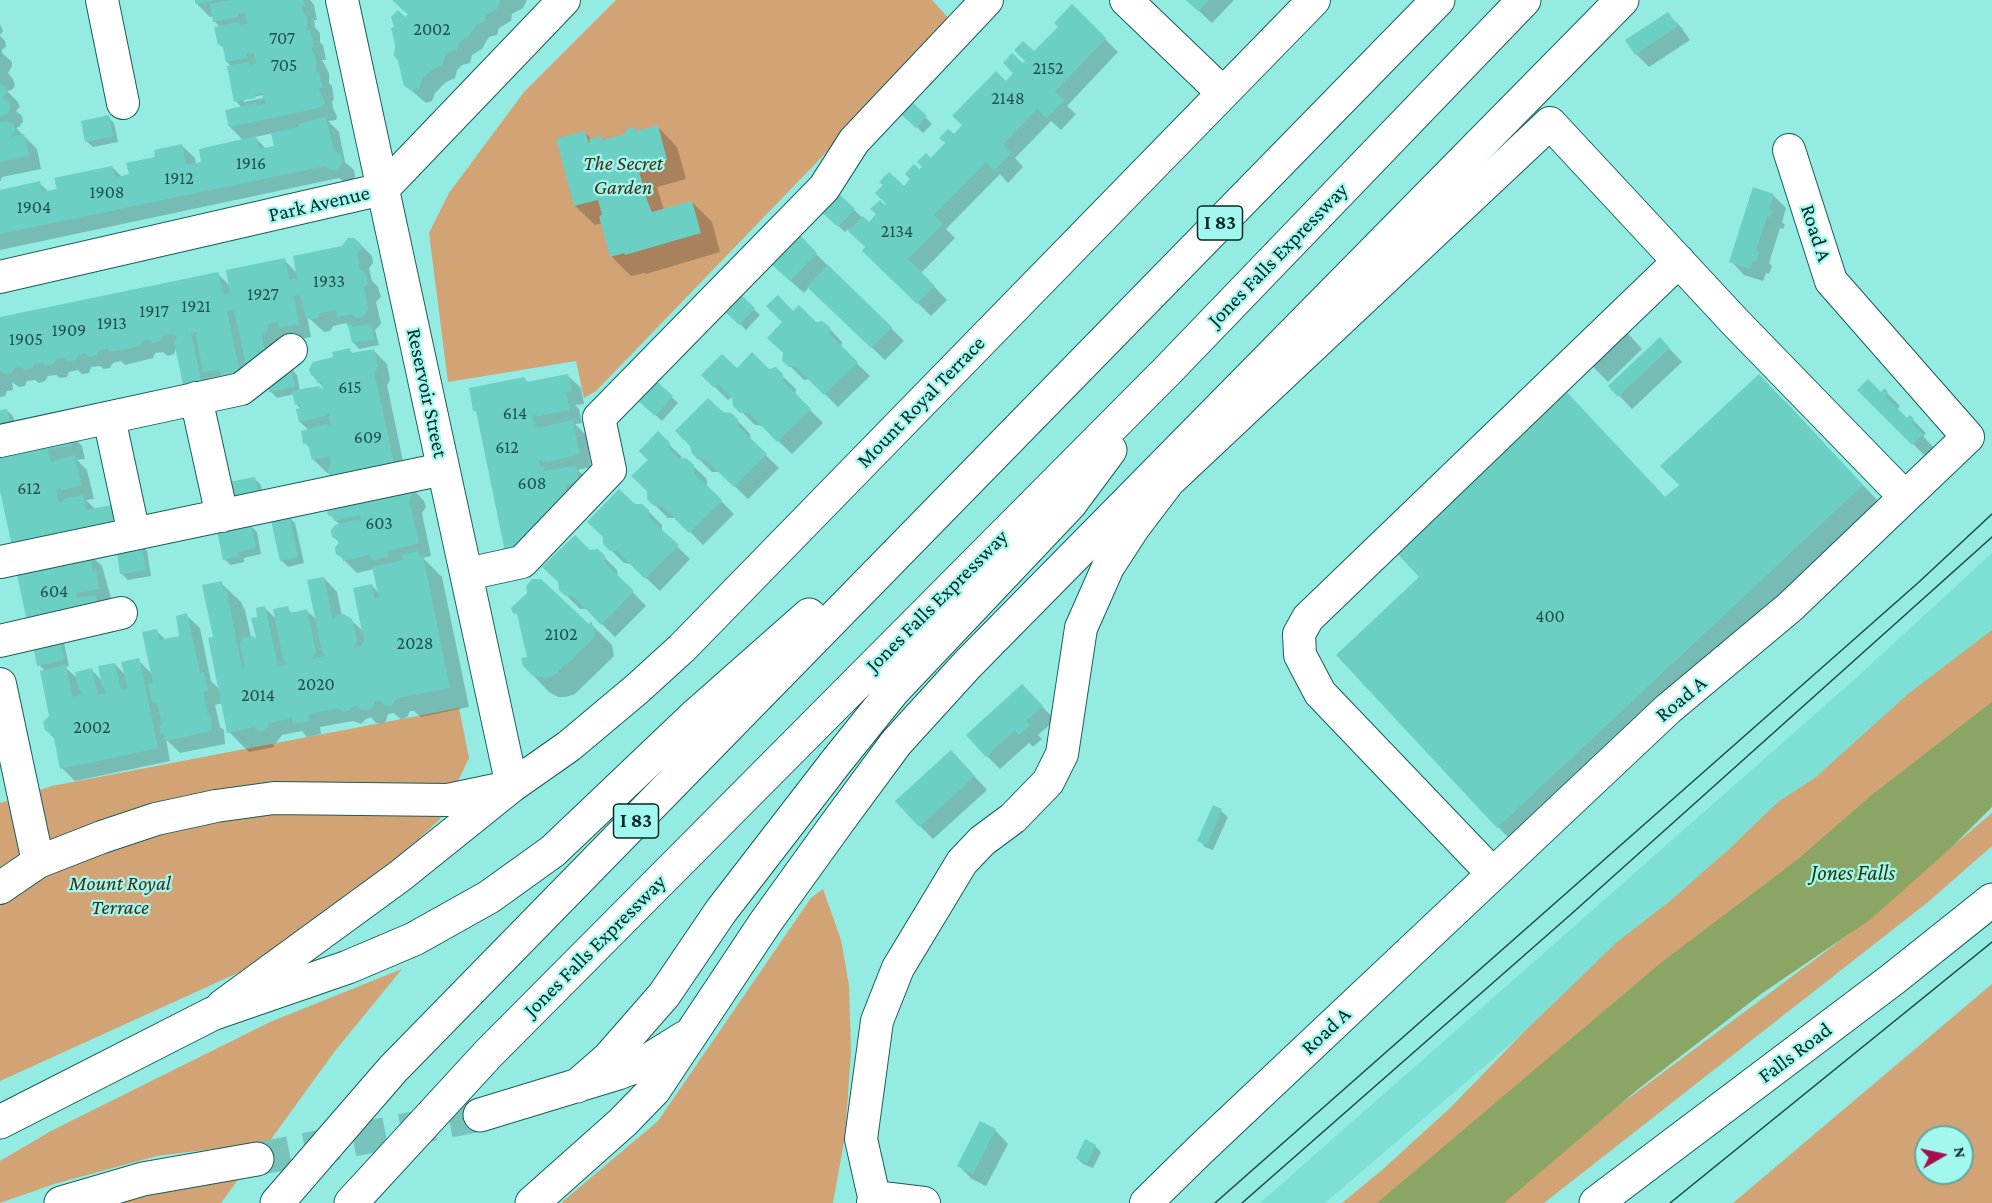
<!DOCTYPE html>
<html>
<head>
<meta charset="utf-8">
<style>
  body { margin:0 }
  #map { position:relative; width:1992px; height:1203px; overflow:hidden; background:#94ebe1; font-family:"Crimson Pro",serif }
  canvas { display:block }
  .north { position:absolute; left:1914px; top:1125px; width:60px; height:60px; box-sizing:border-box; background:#a2f8ee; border:2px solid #62a59e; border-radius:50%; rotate:81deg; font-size:16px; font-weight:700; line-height:24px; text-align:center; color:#032926 }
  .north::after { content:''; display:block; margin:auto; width:21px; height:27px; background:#a5104a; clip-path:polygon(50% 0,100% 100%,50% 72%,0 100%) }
</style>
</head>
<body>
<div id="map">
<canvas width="1992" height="1203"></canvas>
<div class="north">N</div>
</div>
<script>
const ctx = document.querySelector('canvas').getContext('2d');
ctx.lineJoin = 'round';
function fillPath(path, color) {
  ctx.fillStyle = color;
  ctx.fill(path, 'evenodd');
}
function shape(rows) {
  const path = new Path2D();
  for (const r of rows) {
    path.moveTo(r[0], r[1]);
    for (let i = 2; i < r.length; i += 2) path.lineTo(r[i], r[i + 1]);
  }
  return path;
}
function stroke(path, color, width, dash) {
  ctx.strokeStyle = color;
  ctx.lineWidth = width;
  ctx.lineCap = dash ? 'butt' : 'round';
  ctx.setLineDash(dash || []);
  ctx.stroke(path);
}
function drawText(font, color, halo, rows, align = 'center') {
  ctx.font = font + ' "Crimson Pro",serif';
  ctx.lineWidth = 4.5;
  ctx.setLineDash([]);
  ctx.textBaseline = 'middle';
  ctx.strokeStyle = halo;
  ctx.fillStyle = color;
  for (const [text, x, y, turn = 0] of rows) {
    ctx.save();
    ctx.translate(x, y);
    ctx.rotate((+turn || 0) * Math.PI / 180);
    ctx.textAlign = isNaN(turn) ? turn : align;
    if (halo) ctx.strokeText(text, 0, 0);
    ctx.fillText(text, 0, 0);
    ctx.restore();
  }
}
const built = shape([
  [1992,553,1992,631,1325,1203,1260,1203,1856,678]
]);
const green = shape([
  [616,0,932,0,952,22,596,391,584,398,576,361,448,382,429,233,449,193,524,92],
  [1992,630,1992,716,1408,1203,1342,1203,1381,1171,1449,1109,1524,1032,1616,943,1670,901,1727,851,1778,802,1816,777,1908,694],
  [459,708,469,758,440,819,375,880,253,966,0,1081,0,803,52,786],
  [1992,813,1992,846,1928,902,1544,1203,1488,1203,1849,934],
  [823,889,841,940,849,985,851,1051,845,1136,833,1203,561,1203,658,1121,811,898],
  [402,969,335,1051,269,1142,157,1156,54,1184,0,1203,0,1161,51,1131,270,1022],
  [1992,984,1992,1203,1733,1203],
  [1926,1137,1962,1137,1962,1173,1926,1173],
  [245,1170,221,1203,97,1203]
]);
const water = shape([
  [1992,702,1992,807,1952,847,1871,919,1761,994,1637,1090,1504,1203,1377,1203,1662,962,1797,860,1873,794]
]);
const shadow = shape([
  [196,0,310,0,314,5,317,20,314,20,315,27,320,33,320,42,323,45,326,60,322,60,329,73,329,83,332,86,334,100,332,101,333,108,337,116,336,120,328,121,339,132,345,162,354,170,355,177,352,181,346,183,339,178,0,250,0,191,39,183,49,192,112,167,122,177,130,175,181,145,195,158,196,164,203,163,244,141,230,127,242,108,236,101,232,67,227,62,225,49,220,45,220,27,215,22,214,16,210,17,197,4],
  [263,95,263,98,244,102,244,99],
  [273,133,275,147,266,149,255,137],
  [394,0,527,0,523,8,512,14,511,21,499,28,497,35,489,37,482,49,472,55,470,63,462,65,457,70,455,78,446,82,435,93,432,101,426,103,405,85,405,19,409,15],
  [1187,0,1234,0,1212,23],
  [1072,6,1118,52,1067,106,1076,114,1061,130,1051,121,1015,158,1023,167,1008,183,1000,174,946,229,955,238,921,273,947,300,931,316,864,251,867,247,848,229,845,232,820,209,836,193,869,224,1060,27],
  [1668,14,1681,27,1690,40,1649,67,1636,54],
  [0,24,3,31,0,35],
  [0,36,5,41,6,46,2,50,2,53,12,62,12,66,8,73,13,79,15,85,12,90,7,91,18,102,20,107,16,111,22,116,23,122,19,127,16,128,37,149,41,169,2,177,0,182],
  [909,101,932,124,923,133,900,111],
  [108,117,114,123,118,142,93,147,86,141],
  [658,127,677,147,686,179,657,187,664,210,692,202,712,222,720,252,646,274,644,273,631,276,611,256,602,223,595,225,575,206,585,133,592,140,601,138,605,141,628,135,634,129,638,132],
  [1773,195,1786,208,1782,222,1785,225,1783,229,1780,228,1769,263,1772,266,1769,274,1766,273,1763,281,1744,275,1731,261],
  [799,237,904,341,885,360,809,287,804,293,785,276],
  [359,243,372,256,373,263,369,268,372,281,378,287,381,297,376,302,381,324,375,330,379,345,359,349,353,342,350,328,346,323,333,326,330,331,324,332,307,316,311,337,293,341,288,335,279,337,279,371,217,385,210,378,215,403,177,346,174,354,168,356,163,352,155,353,153,358,125,365,121,361,113,363,110,368,104,369,100,366,91,367,89,373,82,374,78,370,69,372,67,377,60,378,56,375,48,376,45,381,39,383,35,380,27,381,25,386,19,387,12,382,13,390,7,391,5,396,0,397,0,319,218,274,231,287,284,260,297,273],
  [736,292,760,315,746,330,722,306],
  [793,313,829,328,842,342,841,348,870,376,838,407,810,379,804,380,784,360],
  [1622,327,1642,349,1608,382,1574,347],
  [1660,339,1682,362,1632,409,1610,386],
  [349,350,354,354,374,351,387,364,390,380,387,385,407,480,411,487,424,501,426,507,422,513,431,556,423,558,442,577,469,707,421,717,414,711,410,711,407,717,401,719,393,713,388,714,386,721,383,723,376,723,371,717,366,719,361,724,353,721,320,727,321,734,307,737,302,731,282,735,275,744,273,743,274,747,249,752,229,732,223,703,215,705,220,727,224,730,225,744,180,753,166,739,170,761,75,781,62,768,55,739,46,730,51,717,45,671,39,665,88,553,102,566,112,602,61,640,64,643,69,666,65,667,79,680,92,670,102,681,115,664,126,676,138,660,152,674,156,631,166,640,181,637,186,615,200,628,211,681,220,690,215,639,221,583,241,602,245,610,251,637,258,641,259,618,265,608,276,619,287,608,293,614,307,611,318,621,324,578,337,592,342,616,351,620,364,632,372,586,379,593,374,569,357,573,338,554,341,544,334,537,340,525,329,514,359,495,330,472,327,473,314,460,311,449,305,443,309,430,300,422,301,409,296,404,294,394,277,398,270,391,291,369,297,375,300,391,325,392,324,388,312,375],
  [775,369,796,389,795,395,823,423,792,454,763,426,755,425,735,405,733,396,728,400,703,375,737,370],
  [567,375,581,388,584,404,575,405,579,409,582,423,575,424,586,435,591,467,578,470,589,481,531,574,525,577,505,547,478,414,475,410,524,378,529,383],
  [653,380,678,403,662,421,637,398],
  [1860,390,1881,394,1884,390,1900,406,1897,410,1907,420,1910,417,1926,433,1923,436,1935,449,1926,457],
  [1564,391,1666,498,1785,401,1887,511,1524,853,1498,827,1422,577],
  [6,410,13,416,17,436,0,412],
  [722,414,737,420,750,434,751,441,779,468,748,499,720,472,712,472,698,458],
  [69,433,82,446,85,459,77,460,87,470,94,499,86,500,96,510,138,535,0,483],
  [658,434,682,457,679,460,693,466,707,479,707,487,734,514,703,545,677,518,668,518,648,498,650,460],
  [254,478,261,485,264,502,235,500],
  [634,506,648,511,662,525,662,532,690,559,660,591,631,564,624,563,605,544,604,537],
  [289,517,295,523,304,563,288,567,282,561,273,521],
  [251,526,257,532,261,554,244,558,244,562,231,565,224,559],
  [141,545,147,551,151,576,128,580,122,574,118,549],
  [589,551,598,551,617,570,618,577,646,606,615,637,587,609,580,609,560,589],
  [515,612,592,625,612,645,614,656,575,694,566,697,558,697,549,692,529,671,528,658,519,616],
  [1035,699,1055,720,1038,735,1042,739,1033,747,1029,743,1000,769,987,756],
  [964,765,987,790,933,839,920,826],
  [1214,807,1221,811,1228,817,1213,850,1205,847,1199,840],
  [995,1130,1008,1144,986,1186,972,1179,959,1166],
  [1095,1146,1101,1152,1093,1168,1083,1164,1077,1158]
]);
const building = shape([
  [195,0,212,0,212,1,195,4],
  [230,0,303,0,305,6,302,7,303,12,307,18,307,31,310,30,314,47,311,47,316,59,316,72,319,72,322,87,319,88,320,93,325,102,323,107,229,127,225,110,256,103,257,106,265,104,263,93,255,95,256,98,234,102,227,66,249,62,249,65,256,64,254,53,246,54,247,58,226,62,222,44,218,45,214,27,239,22,240,25,247,24,245,12,238,14,238,17,213,22,210,4],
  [392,0,500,0,498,8,486,15,484,22,476,25,469,36,459,42,457,50,449,52,445,56,442,65,433,69,422,79,420,87,412,91,404,86,398,61,394,55,395,44,391,28,394,27,391,17,398,10,405,17,409,13,405,12],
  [1186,0,1209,0,1198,11],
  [1072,4,1106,38,1055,92,1064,100,1047,118,1037,109,1003,144,1011,153,994,171,986,162,934,215,943,224,908,259,935,286,917,304,862,251,865,247,848,231,863,216,869,222,876,214,870,209,880,200,885,205,886,204,875,193,883,185,879,182,889,172,904,186,910,179,905,174,914,164,919,169,922,167,917,162,926,153,931,158,945,143,939,138,948,129,954,134,962,125,952,116,996,71,1006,81,1013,73,1003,63,1012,53,1023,63,1025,61,1014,50,1023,41,1034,51,1058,27,1054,23],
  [1668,12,1678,26,1635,55,1625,40],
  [0,84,6,87,7,93,2,98,9,101,10,109,6,115,0,116],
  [909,99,927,116,916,128,897,111],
  [109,115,113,136,85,142,81,121],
  [326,117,334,151,341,155,342,163,339,169,331,170,325,166,0,234,0,190,40,181,42,192,57,189,54,178,112,166,115,177,122,176,129,174,126,163,155,157,154,150,182,144,186,165,201,162,199,149,256,136,259,149,274,146,271,133,299,127,298,124],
  [7,121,14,124,15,131,11,137,24,134,29,156,0,162,0,122],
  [658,125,667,160,638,168,647,200,652,212,692,201,701,233,625,255,624,253,610,257,599,216,602,215,598,200,574,206,556,139,585,131,589,143,590,143,589,139,602,136,602,140,626,134,625,130,635,127,636,131],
  [1753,187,1774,194,1769,209,1772,210,1770,217,1767,216,1756,250,1759,252,1756,262,1753,261,1750,269,1729,262],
  [836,191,855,209,838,227,818,209],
  [799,234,817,253,790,281,770,263],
  [348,238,354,238,360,243,361,249,357,254,360,270,365,272,368,284,364,288,368,310,364,316,357,318,352,314,337,317,336,310,320,313,317,318,310,320,305,316,300,295,294,296,299,324,279,328,278,322,267,324,268,331,261,333,267,361,248,374,234,310,227,311,240,373,221,377,219,369,203,372,196,336,198,332,191,333,203,390,185,394,174,342,177,336,171,334,163,336,161,341,153,343,148,339,142,341,140,346,110,352,107,348,100,350,96,355,90,357,85,353,78,355,76,360,67,361,64,358,56,359,54,364,46,366,42,362,35,364,32,368,25,370,21,367,14,368,12,373,5,374,0,371,0,317,218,272,224,295,230,293,226,270,285,258,289,280,297,279,293,256,342,246],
  [828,265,892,327,871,348,807,287],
  [736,290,755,308,739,325,719,306],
  [778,295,793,311,799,305,816,322,822,321,830,327,829,334,858,362,824,395,796,367,789,367,782,361,783,353,767,338,782,322,766,306],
  [352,324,352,327,371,324,374,339,352,343,348,325],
  [1660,337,1670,348,1618,397,1608,386],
  [350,348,351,353,374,349,378,367,374,372,395,467,334,478,329,475,328,469,331,463,330,456,312,460,308,443,303,444,301,431,326,424,331,427,329,413,325,416,299,422,296,409,301,408,300,404,295,405,292,391,318,386,323,389,322,382,317,383,316,378,311,375,309,369,313,362,333,357,332,352],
  [752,352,769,369,776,367,783,374,783,381,811,409,777,442,749,413,740,413,733,406,732,398,718,384,714,388,701,375,722,354,737,368],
  [291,367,295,387,269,392,266,378],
  [568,374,572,391,561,393,561,395,566,394,570,410,539,416,533,415,533,421,537,428,573,420,579,454,548,462,539,460,540,467,543,466,544,471,576,466,579,481,565,485,566,490,573,493,570,505,546,510,550,511,520,556,500,554,504,547,476,411,473,411,469,388,524,377,526,382],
  [1759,374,1863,485,1497,828,1336,655,1419,577,1393,549,1564,389,1665,497,1679,485,1660,466],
  [653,378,673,396,655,416,635,398],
  [1868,379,1881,392,1884,388,1888,392,1885,396,1907,418,1910,415,1914,419,1911,422,1923,435,1912,445,1857,390],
  [708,398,723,412,731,413,738,419,738,426,767,454,734,487,706,460,697,459,692,453,690,446,675,431],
  [7,409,12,430,0,432,0,410],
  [69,431,72,446,48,449,51,462,75,455,81,486,61,490,61,488,56,489,59,503,64,501,63,499,83,495,86,510,122,503,126,522,12,546,0,491,0,446],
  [658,431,670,443,667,446,679,459,686,458,694,465,694,473,722,500,689,533,662,506,654,506,647,499,647,491,631,476,648,460,639,451],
  [255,477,259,496,233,501,229,482],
  [413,488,413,493,409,500,419,543,387,551,388,557,372,560,370,555,343,561,342,558,336,554,335,547,339,543,338,540,332,537,331,530,335,525,355,520,361,521,360,515,334,521,334,518,328,515,326,508],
  [619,489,635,504,642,504,649,510,649,518,679,545,645,579,617,551,610,551,603,544,603,537,587,522],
  [289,515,298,557,280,561,271,520],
  [251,525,256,548,238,552,239,556,223,560,217,531],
  [575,535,590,550,598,549,605,556,605,563,634,591,601,625,573,596,565,596,559,590,558,582,542,567],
  [141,543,146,570,120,574,116,547],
  [89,551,93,572,96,571,99,589,76,593,77,598,96,595,100,614,29,631,15,565],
  [418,551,419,557,423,556,450,688,397,698,391,706,384,705,380,700,375,701,373,707,369,710,362,710,357,705,353,706,348,711,343,712,338,708,308,714,309,721,293,724,292,718,269,723,267,728,262,731,257,730,254,727,227,733,208,638,213,637,202,585,222,581,223,589,226,588,242,668,245,667,240,643,244,637,252,636,256,638,251,618,257,617,256,608,265,606,278,666,287,664,283,659,273,609,288,606,290,613,307,609,316,652,312,659,326,656,322,651,307,580,324,577,333,620,337,615,344,614,352,619,357,641,354,648,361,646,364,641,353,588,372,584,375,599,379,598,372,567,403,560,402,555],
  [532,579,541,579,589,624,591,621,595,631,593,639,566,665,565,664,555,675,546,678,533,676,523,666,521,658,527,657,517,614,513,613,511,608,527,593,526,586],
  [187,613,200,673,204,672,208,691,203,692,208,716,211,716,212,731,165,741,164,733,161,734,159,726,162,725,157,702,152,703,148,684,153,683,142,632,157,629,159,640,179,636,176,616],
  [59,636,64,660,37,666,32,641],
  [139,658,158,748,60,769,53,734,50,734,45,730,43,722,49,716,40,671,66,665,72,697,83,694,79,690,75,672,92,668,98,695,107,693,102,686,98,666,115,663,121,690,128,689,121,662],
  [1022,684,1043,706,1026,721,1030,725,1019,735,1015,730,986,757,966,735],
  [951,750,975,776,919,827,895,801],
  [1213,805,1222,809,1207,845,1197,841],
  [980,1121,996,1129,973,1174,957,1166],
  [1085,1139,1096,1145,1087,1163,1076,1158]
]);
const highwayTunnel = shape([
  [257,1159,480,1115]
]);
const minor = shape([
  [102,0,123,103],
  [342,0,512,786],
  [1126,0,1223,93],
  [0,277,383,189,564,0],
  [196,398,222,516],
  [109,418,134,534],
  [0,441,241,389,291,350],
  [0,562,443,469],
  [467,574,522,562,610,470,599,418,824,188,854,141,987,0],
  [0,641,121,613],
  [0,684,38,862],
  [1493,874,1320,693,1300,655,1299,634,1308,618,1679,261],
  [0,888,38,862,102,837,156,819,216,806,274,798,448,800,505,788],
  [222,1006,400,876,512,786,569,746,637,689,682,648,1314,0],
  [874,1197,924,1203],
  [873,1203,874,1197,861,1139,877,1021,898,968,962,862,982,841,1013,818,1048,782,1062,754,1081,628,1108,567,1134,527,1169,481,1550,123,1736,323,1905,497],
  [1146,1203,1201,1149,1668,709,1790,607,1968,437,1831,281,1789,150]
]);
const major = shape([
  [1596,1203,1893,979,1992,900]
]);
const highway = shape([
  [577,1086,608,1059,664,995,721,911,836,762,893,691,1070,504,1110,450],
  [480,1115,618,1073,644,1063,684,1038],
  [0,1122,212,1014,348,967,414,939,489,897,553,851,697,714,809,615],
  [61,1203,143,1179,257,1159],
  [277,1203,393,1069,1438,0],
  [351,1203,489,1053,1169,369,1524,0],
  [532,1203,623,1122,654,1090,765,923,837,823,896,743,967,665,1622,0]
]);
const tram = shape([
  [1215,1203,1919,582,1992,514],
  [1242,1203,1569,916,1992,537],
  [1670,1203,1992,942]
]);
const numberNames = [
  ["2002",432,29],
  ["707",282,38],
  ["705",284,65],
  ["2152",1048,68],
  ["2148",1008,98],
  ["1916",251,163],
  ["1912",179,178],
  ["1908",107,192],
  ["1904",34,207],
  ["2134",897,231],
  ["1933",329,281],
  ["1927",263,294],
  ["1921",196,306],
  ["1917",154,311],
  ["1913",112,323],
  ["1909",69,330],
  ["1905",26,339],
  ["615",350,387],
  ["614",515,413],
  ["609",368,437],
  ["612",507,447],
  ["608",532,483],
  ["612",29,488],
  ["603",379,523],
  ["604",54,591],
  ["400",1550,616],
  ["2102",561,634],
  ["2028",415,643],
  ["2020",316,684],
  ["2014",258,695],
  ["2002",92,727]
];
const shields = [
  [1220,223,45],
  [636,821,45]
];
const shieldNames = [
  ["I 83",1220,223],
  ["I 83",636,821]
];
const parkNames = [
  ["The Secret",623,164],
  ["Garden",623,188],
  ["Mount Royal",120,884],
  ["Terrace",120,908]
];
const streetNames = [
  ["Park Avenue",319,204,-13],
  ["Road A",1816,233,72],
  ["Jones Falls Expressway",1278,255,-46],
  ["Reservoir Street",427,393,78],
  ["Mount Royal Terrace",921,402,-46],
  ["Jones Falls Expressway",937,601,-45],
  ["Road A",1681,699,-40],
  ["Jones Falls Expressway",595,946,-45],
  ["Road A",1326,1031,-43],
  ["Falls Road",1795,1053,-37]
];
const waterNames = [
  ["Jones Falls",1853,873]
];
fillPath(built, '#7ee0d5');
fillPath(green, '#d1a375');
fillPath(water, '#8ba564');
fillPath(shadow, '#0003');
fillPath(building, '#6ccfc4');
stroke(highwayTunnel, '#77c4bc', 33, [33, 16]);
stroke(minor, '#185e58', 34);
stroke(major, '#185e58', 35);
stroke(highway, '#185e58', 35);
stroke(minor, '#fff', 32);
stroke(major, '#fff', 33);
stroke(highway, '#fff', 33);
stroke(tram, '#1e4c48', 1.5);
drawText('18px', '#1d524e', null, numberNames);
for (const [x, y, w] of shields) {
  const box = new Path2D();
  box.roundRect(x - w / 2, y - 17, w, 34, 4.5);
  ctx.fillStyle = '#a2f8ee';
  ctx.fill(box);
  stroke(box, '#032926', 1.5);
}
drawText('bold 20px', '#032926', null, shieldNames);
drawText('italic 21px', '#422c13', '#a2f8ee', parkNames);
drawText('21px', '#032926', '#a2f8ee', streetNames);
drawText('italic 22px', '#263604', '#a2f8ee', waterNames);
</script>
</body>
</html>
